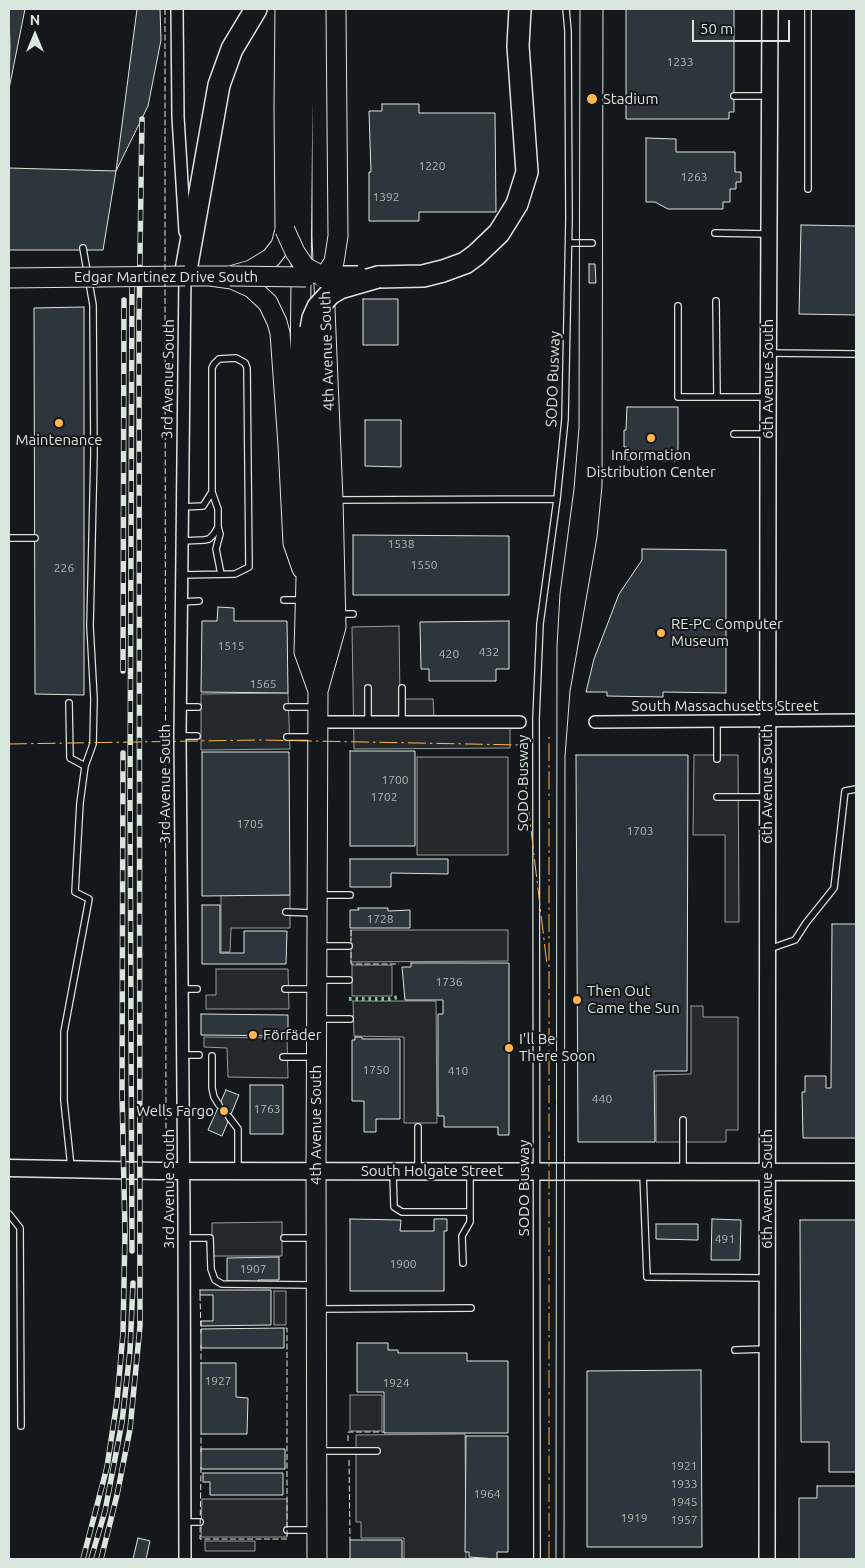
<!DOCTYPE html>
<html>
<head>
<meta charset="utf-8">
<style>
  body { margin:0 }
  #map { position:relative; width:865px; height:1568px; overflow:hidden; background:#14181c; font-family:Ubuntu,sans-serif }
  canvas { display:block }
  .frame { position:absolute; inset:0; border:10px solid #d8e6dc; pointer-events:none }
  .north { position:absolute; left:10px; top:10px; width:50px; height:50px; -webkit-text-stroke:4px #14181c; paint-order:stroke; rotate:0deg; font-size:14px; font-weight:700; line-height:20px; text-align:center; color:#d8e6dc }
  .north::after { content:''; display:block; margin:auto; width:18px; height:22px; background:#d8e6dc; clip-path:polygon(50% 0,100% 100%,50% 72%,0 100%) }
  .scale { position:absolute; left:692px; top:20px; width:98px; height:22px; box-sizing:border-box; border:2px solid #d8e6dc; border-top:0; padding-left:6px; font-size:15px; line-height:18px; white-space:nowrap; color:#d8e6dc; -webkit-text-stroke:4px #14181c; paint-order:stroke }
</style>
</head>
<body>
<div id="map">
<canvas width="865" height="1568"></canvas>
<div class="frame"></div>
<div class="north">N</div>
<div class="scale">50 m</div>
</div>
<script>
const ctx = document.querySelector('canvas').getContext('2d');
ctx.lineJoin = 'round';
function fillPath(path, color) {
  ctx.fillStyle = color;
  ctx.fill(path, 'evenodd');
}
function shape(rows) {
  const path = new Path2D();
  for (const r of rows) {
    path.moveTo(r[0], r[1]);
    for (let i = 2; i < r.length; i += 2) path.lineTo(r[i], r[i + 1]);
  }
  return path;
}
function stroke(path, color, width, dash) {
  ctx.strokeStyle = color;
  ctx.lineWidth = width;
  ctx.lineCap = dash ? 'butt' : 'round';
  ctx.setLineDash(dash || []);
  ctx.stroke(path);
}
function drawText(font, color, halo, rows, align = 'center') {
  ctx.font = font + ' Ubuntu,sans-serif';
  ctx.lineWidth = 4;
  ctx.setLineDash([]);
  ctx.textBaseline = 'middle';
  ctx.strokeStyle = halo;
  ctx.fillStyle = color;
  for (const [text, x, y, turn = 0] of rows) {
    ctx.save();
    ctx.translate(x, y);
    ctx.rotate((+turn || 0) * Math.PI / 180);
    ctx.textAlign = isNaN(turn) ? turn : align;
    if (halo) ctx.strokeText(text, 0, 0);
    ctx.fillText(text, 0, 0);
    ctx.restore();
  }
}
const parking = shape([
  [399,626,400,699,433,699,434,718,510,717,510,748,354,749,352,627,399,626],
  [288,693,290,749,201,750,201,694,288,693],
  [694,755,738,755,739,922,725,922,725,835,693,835,694,755],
  [417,757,508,757,508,855,417,855,417,757],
  [221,895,290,895,290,928,231,928,230,952,221,952,221,895],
  [351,930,508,930,508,961,351,962,351,930],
  [352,965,392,965,392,996,352,996,352,965],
  [216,969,288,969,289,1009,206,1009,206,995,216,995,216,969],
  [353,1001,436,1001,437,1123,404,1123,404,1037,354,1036,353,1001],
  [691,1006,703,1006,703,1017,738,1017,738,1130,726,1130,726,1142,656,1142,656,1075,691,1074,691,1006],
  [204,1037,287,1038,288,1078,228,1077,227,1048,204,1047,204,1037],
  [282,1222,282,1256,212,1256,212,1223,282,1222],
  [274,1291,286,1291,286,1325,274,1325,274,1291],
  [350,1395,382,1395,382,1431,350,1431,350,1395],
  [465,1434,466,1559,404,1559,404,1538,361,1538,361,1522,356,1522,356,1435,465,1434],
  [202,1499,287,1499,287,1537,201,1537,202,1499],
  [205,1541,255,1541,255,1551,205,1551,205,1541]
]);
const building = shape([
  [9,9,25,9,9,89,10,47,9,9],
  [9,9,160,9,161,40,148,106,116,171,9,168,9,9],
  [9,9,137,9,116,171,103,250,9,250,9,9],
  [626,9,734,9,734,112,729,112,729,119,626,119,626,9],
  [382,104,419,104,419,113,495,113,496,212,419,212,419,221,369,221,369,172,371,172,369,111,382,111,382,104],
  [646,138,676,139,676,152,735,152,735,172,741,172,741,182,736,182,736,189,730,189,730,202,723,202,723,209,668,209,655,202,646,202,646,138],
  [801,225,856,226,856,315,799,314,801,225],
  [589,264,595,264,596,283,589,283,589,264],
  [363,299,398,299,398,345,363,345,363,299],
  [84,307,84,695,35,694,34,308,84,307],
  [627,407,678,407,678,461,627,460,627,447,624,447,624,430,626,430,627,407],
  [365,420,401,420,401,467,365,466,365,420],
  [353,535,509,536,509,595,353,595,353,535],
  [642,549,726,550,726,693,663,692,663,697,607,696,607,692,586,692,594,659,619,594,642,560,642,549],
  [218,607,234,608,234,621,287,621,288,693,201,692,202,621,217,621,218,607],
  [509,621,509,669,496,669,496,681,429,681,429,669,421,669,420,622,509,621],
  [350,751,415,751,415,846,350,846,350,751],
  [202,752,289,752,290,895,202,896,202,752],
  [576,755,688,755,687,1071,654,1071,655,1142,578,1142,576,755],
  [350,859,448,859,448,874,391,873,391,887,350,887,350,859],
  [202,905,220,905,220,953,244,953,244,931,287,931,286,964,202,964,202,905],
  [358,908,388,908,388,911,410,910,410,928,350,928,350,910,359,910,358,908],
  [832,924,856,924,856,1138,803,1138,802,1092,805,1092,805,1076,826,1076,826,1088,831,1088,832,924],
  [411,963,509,963,509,1135,498,1135,498,1127,444,1127,444,1116,438,1116,438,1014,443,1014,443,1000,405,1000,402,967,411,967,411,963],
  [201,1014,288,1015,288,1036,201,1035,201,1014],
  [355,1037,362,1037,362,1039,400,1039,400,1119,376,1119,376,1132,364,1132,364,1101,352,1101,352,1040,355,1040,355,1037],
  [250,1085,283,1085,283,1134,250,1134,250,1085],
  [226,1090,239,1095,222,1136,208,1130,226,1090],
  [350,1219,401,1220,400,1231,434,1231,434,1219,447,1219,447,1231,444,1231,444,1291,350,1291,350,1219],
  [712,1219,741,1220,740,1260,711,1260,712,1219],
  [800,1220,856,1220,856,1472,829,1472,829,1442,801,1442,800,1220],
  [656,1224,698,1224,698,1240,656,1239,656,1224],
  [279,1257,279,1280,258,1280,258,1283,249,1283,249,1281,227,1281,227,1258,279,1257],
  [200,1290,271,1290,271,1325,201,1326,201,1321,213,1321,213,1295,200,1295,200,1290],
  [284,1328,284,1348,201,1348,201,1329,284,1328],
  [357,1343,388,1343,388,1350,398,1350,398,1353,467,1353,467,1361,508,1361,508,1433,384,1433,384,1392,357,1392,357,1343],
  [201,1363,236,1363,236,1397,248,1398,247,1434,201,1434,201,1363],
  [701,1370,702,1547,587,1547,587,1371,701,1370],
  [466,1436,508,1436,508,1552,497,1552,497,1559,469,1557,469,1552,465,1552,466,1436],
  [201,1449,285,1449,285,1469,201,1469,201,1449],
  [203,1473,283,1473,283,1495,210,1495,210,1482,203,1482,203,1473],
  [817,1486,856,1486,856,1559,799,1559,799,1498,817,1498,817,1486],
  [138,1538,150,1541,146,1559,133,1559,138,1538],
  [350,1540,402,1540,402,1559,350,1559,350,1540]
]);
const service = shape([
  [734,96,769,96],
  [808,189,808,9],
  [715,233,768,234],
  [569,243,592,243],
  [716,301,717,397],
  [678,306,678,397,768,397],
  [770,353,856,354],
  [734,434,768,434],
  [335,500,557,499],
  [218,527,220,534,216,549,221,574],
  [9,538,35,538],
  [182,541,204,540,209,539,214,534,218,527,218,509,212,492],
  [181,575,235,574,249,567,247,368,245,363,236,358,219,359,214,364,212,368,212,492,203,506,182,507],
  [284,600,302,600],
  [181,602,199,601],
  [338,614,353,614],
  [368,688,368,722],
  [402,688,402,722],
  [69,703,70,758,85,766],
  [180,707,198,707],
  [287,707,316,707],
  [717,721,717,759],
  [180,736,197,736],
  [287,737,314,737],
  [717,797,767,797],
  [319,895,350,895],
  [286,912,314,913],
  [318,946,349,946],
  [769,949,795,940,806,923,834,888,845,791,856,789],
  [319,980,349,980],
  [182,989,197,989],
  [285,989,313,989],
  [320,1019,350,1019],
  [182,1055,199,1055],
  [212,1056,212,1088,214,1097,219,1105],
  [283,1057,313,1057],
  [229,1117,238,1129,238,1170],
  [418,1127,418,1171],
  [71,1167,64,1101,64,1032,89,899,75,892,80,803,85,766,93,744,94,699,90,626,94,454,93,305,83,248],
  [683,1170,683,1120],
  [393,1173,394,1207,402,1212,470,1212],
  [643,1174,647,1277,766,1278],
  [9,1214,20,1228,21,1426],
  [184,1238,210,1238,211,1269,215,1280,222,1284,313,1285],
  [284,1238,312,1238],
  [463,1263,462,1236,470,1222,470,1173],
  [318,1309,471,1308],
  [735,1350,765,1349],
  [319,1451,377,1451],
  [184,1522,200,1522],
  [287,1530,315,1530],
  [537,1559,536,719,540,624,557,499,565,419,569,219,568,31,566,9]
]);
const minor = shape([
  [177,9,178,117,185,232],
  [185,273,180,736,184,1214,185,1559],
  [318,722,520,722],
  [595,722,856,720]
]);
const tertiary = shape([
  [767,1559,768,434,770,9]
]);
const secondary = shape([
  [9,1168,157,1171,856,1172]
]);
const primary = shape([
  [304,9,300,372,307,542,304,652,318,691],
  [185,276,230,276,251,270,271,258,281,245,285,230,284,107,285,9],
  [210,276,232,279,252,288,268,303,277,322,280,333,288,445,293,543,302,569],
  [311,340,320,501,322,652],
  [317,1559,316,1171,318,691,336,627,333,499,322,237,322,9]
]);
const motorway = shape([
  [185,276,219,85,232,49,256,9],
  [378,277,423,276,443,271,465,263,476,255,499,233,517,204,527,172,518,46,520,9]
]);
const tram = shape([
  [556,1559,557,646,560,594,574,489,579,428,580,9],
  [564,1559,565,756,570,691,597,537,602,486,603,9]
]);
const rail = shape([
  [132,283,130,798,132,1251],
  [123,671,124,300],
  [83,1559,107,1467,117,1401,123,1333,125,1233,122,1093,123,753],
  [91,1559,105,1511,122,1422,130,1351,133,1283],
  [101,1559,117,1495,130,1429,140,1326,139,323,142,119]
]);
const primaryBridge = shape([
  [285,230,295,252,305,267,324,277,334,262,338,236,336,9],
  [230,276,306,277],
  [9,278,185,276]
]);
const motorwayBridge = shape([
  [324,277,358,277],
  [311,329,313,318,318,307,330,294,340,288,378,277]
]);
const hedge = shape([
  [349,999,390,999,398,997]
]);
const fence = shape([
  [165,9,165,271],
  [165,281,166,1137],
  [351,930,351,941],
  [351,952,351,964,399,964],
  [200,1295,201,1333],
  [201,1345,201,1363],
  [348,1441,348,1432,384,1432],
  [201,1452,201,1434],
  [349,1460,350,1540],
  [201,1467,200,1539,287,1539,287,1328,284,1328]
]);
const power = shape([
  [9,744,259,740,521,745,547,965],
  [549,1559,549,737]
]);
const markers = [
  [592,99,6,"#ffb74d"],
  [59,423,5,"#ffb74d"],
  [651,438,5,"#ffb74d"],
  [661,633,5,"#ffb74d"],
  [577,1000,5,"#ffb74d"],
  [253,1035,5,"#ffb74d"],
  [509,1048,5,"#ffb74d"],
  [224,1111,5,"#ffb74d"]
];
const numberNames = [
  ["1233",680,62],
  ["1220",432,166],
  ["1263",694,177],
  ["1392",386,197],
  ["1538",401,544],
  ["1550",424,565],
  ["226",64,568],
  ["1515",231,646],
  ["432",489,652],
  ["420",449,654],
  ["1565",263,684],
  ["1700",395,780],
  ["1702",384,797],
  ["1705",250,824],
  ["1703",640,831],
  ["1728",380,919],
  ["1736",449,982],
  ["1750",376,1070],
  ["410",458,1071],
  ["440",602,1099],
  ["1763",267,1109],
  ["491",725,1239],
  ["1900",403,1264],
  ["1907",253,1269],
  ["1927",218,1381],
  ["1924",396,1383],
  ["1921",684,1466],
  ["1933",684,1484],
  ["1964",487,1494],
  ["1945",684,1502],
  ["1919",634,1518],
  ["1957",684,1520]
];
const poiNames = [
  ["Stadium",603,99],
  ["Maintenance",59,440,"center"],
  ["Information",651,455,"center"],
  ["Distribution Center",651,472,"center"],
  ["RE-PC Computer",671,624],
  ["Museum",671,641],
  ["Then Out",587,991],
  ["Came the Sun",587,1008],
  ["Förfäder",263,1035],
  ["I'll Be",519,1039],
  ["There Soon",519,1056],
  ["Wells Fargo",214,1111,"right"]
];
const streetNames = [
  ["Edgar Martinez Drive South",166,277],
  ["4th Avenue South",327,351,-92],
  ["3rd Avenue South",168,379,-89],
  ["SODO Busway",553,379,-88],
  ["6th Avenue South",768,379,-90],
  ["South Massachusetts Street",725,706],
  ["SODO Busway",523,783,-90],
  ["3rd Avenue South",165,784,-90],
  ["6th Avenue South",767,784,-90],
  ["4th Avenue South",316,1125,-90],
  ["South Holgate Street",432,1171],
  ["SODO Busway",524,1188,-90],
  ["3rd Avenue South",169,1189,-90],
  ["6th Avenue South",767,1189,-90]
];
fillPath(parking, '#24282b');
stroke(parking, '#939e99', 1);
fillPath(building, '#2c363c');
stroke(building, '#d8e6dc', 1);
stroke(service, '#d8e6dc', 8);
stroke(minor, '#d8e6dc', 14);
stroke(tertiary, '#d8e6dc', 18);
stroke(secondary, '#d8e6dc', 19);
stroke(primary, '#d8e6dc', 21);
stroke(motorway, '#d8e6dc', 24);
stroke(service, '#14181c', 5.5);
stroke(minor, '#14181c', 11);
stroke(tertiary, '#14181c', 15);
stroke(secondary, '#14181c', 16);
stroke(primary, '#14181c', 19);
stroke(motorway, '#14181c', 21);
stroke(tram, '#d8e6dc', 1);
stroke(rail, '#d8e6dc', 5.5);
stroke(rail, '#14181c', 4, [11]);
stroke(primaryBridge, '#d8e6dc', 21, []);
stroke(motorwayBridge, '#d8e6dc', 24, []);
stroke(primaryBridge, '#14181c', 19);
stroke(motorwayBridge, '#14181c', 21);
stroke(hedge, '#8ac095', 4, [2.5, 4]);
stroke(fence, '#d8e6dc', 1, [6, 2.5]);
stroke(power, '#ffb74d', 1, [18, 4, 2.5, 4]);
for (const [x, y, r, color] of markers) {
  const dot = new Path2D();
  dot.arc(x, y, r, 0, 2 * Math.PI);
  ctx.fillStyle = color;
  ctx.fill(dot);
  stroke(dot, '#14181c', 2);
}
drawText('12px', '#adbab4', null, numberNames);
drawText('15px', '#d8e6dc', '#14181c', poiNames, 'left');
drawText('15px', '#d8e6dc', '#14181c', streetNames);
</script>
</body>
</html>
